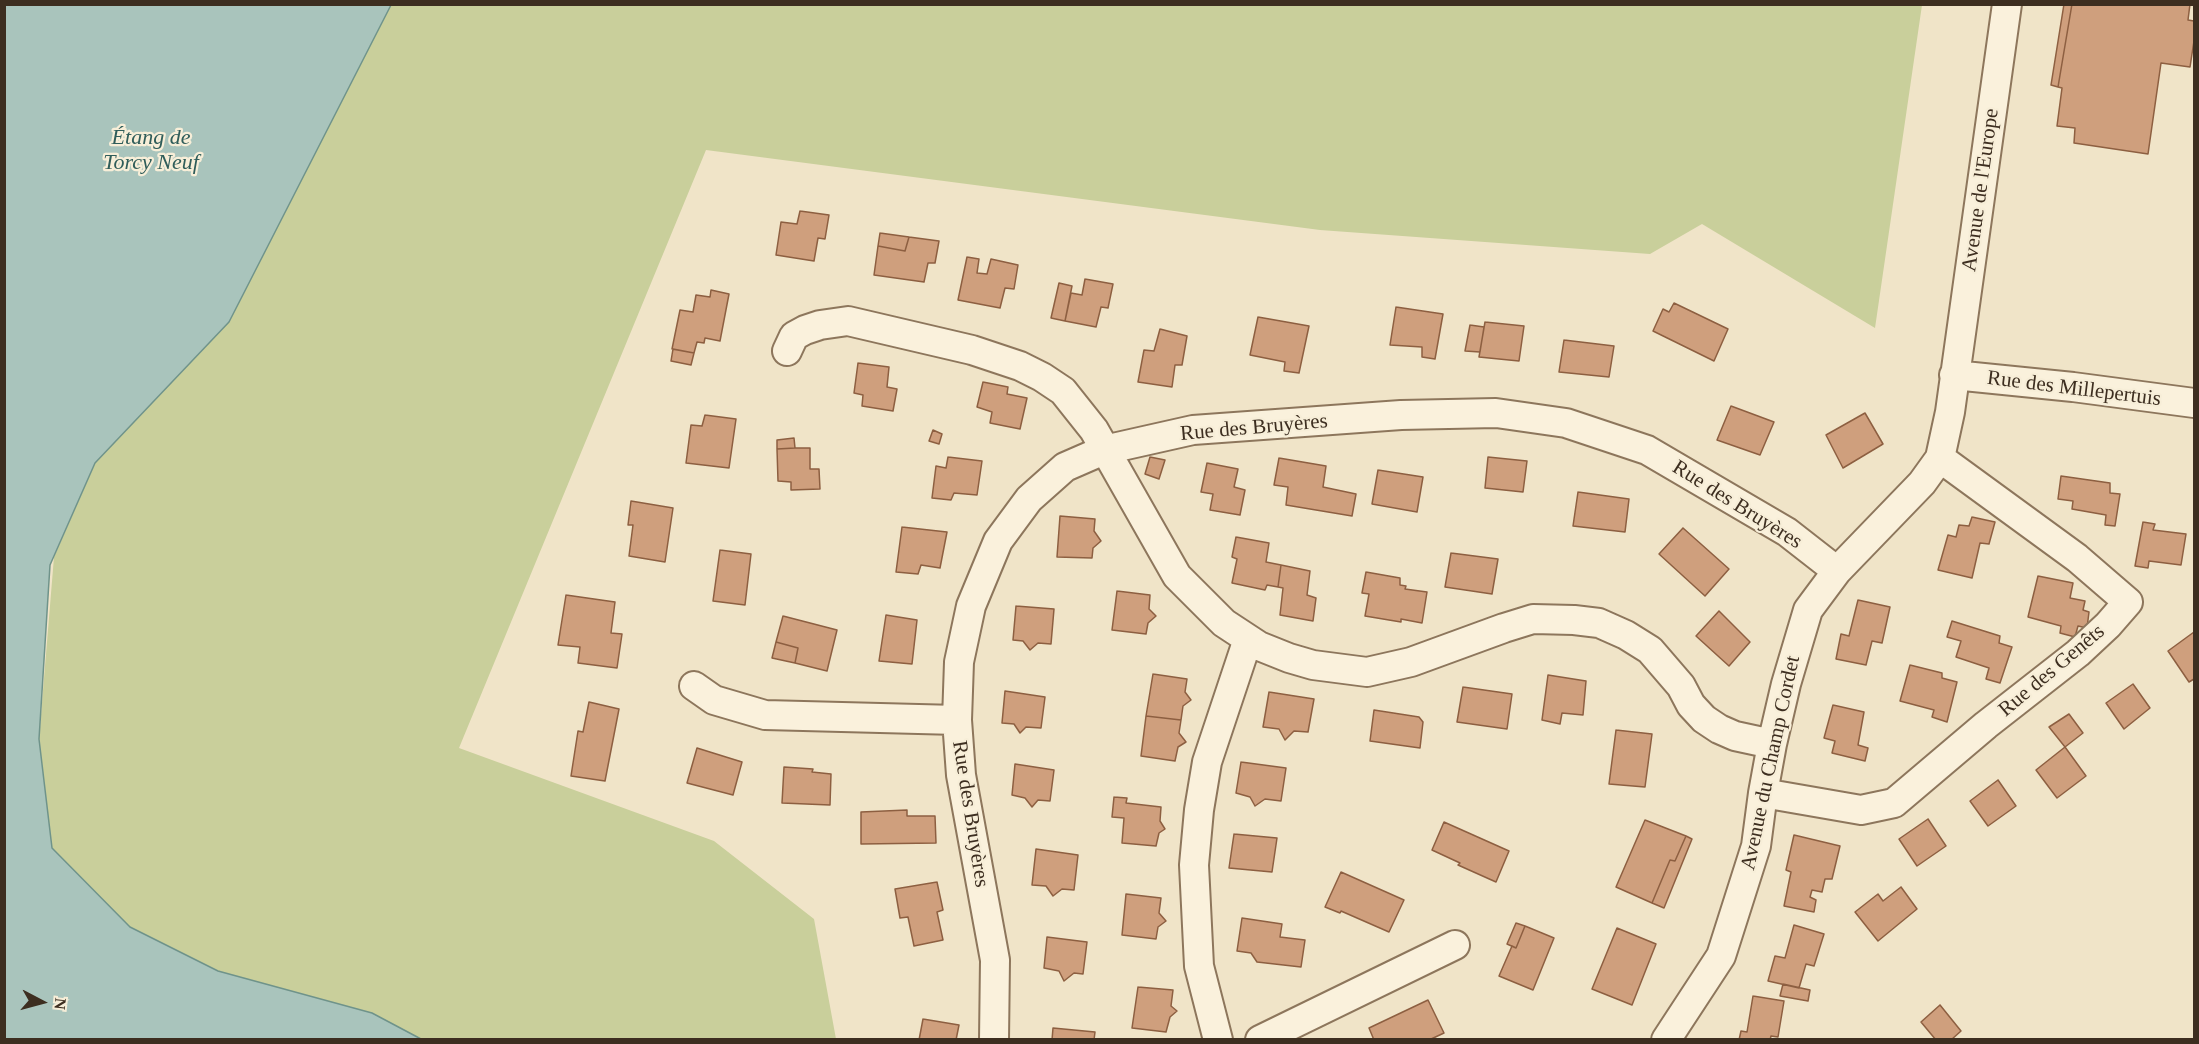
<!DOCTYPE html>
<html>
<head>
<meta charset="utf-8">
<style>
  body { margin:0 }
  #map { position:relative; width:2199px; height:1044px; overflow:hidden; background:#f0e4c8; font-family:"Times New Roman",serif }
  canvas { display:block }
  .frame { position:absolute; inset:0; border:6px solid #3d2e20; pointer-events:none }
  .north { position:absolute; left:12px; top:972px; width:60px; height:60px; -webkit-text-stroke:4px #f7eed8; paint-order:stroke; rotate:96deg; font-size:16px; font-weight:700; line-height:24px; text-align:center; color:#3d2e20 }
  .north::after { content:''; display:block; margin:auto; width:21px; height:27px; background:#3d2e20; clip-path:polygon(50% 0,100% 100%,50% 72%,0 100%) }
</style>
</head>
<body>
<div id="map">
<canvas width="2199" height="1044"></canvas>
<div class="frame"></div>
<div class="north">N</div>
</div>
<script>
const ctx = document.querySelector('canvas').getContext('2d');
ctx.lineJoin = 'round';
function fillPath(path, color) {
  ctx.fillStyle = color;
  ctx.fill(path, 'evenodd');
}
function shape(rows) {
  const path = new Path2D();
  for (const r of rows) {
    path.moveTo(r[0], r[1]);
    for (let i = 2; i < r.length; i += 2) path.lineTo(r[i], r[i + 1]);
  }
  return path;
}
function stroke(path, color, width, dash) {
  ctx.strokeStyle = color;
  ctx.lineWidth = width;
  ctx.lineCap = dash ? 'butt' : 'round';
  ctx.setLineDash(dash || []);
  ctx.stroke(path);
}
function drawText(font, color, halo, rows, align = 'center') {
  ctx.font = font + ' "Times New Roman",serif';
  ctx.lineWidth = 4.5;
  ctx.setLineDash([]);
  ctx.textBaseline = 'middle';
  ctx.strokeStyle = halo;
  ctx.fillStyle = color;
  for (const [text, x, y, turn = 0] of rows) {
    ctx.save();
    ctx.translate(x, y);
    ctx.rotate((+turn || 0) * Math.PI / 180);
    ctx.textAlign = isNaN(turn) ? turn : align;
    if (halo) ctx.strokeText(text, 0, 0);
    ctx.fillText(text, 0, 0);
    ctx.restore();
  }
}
const green = shape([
  [391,5,1922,5,1875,328,1702,224,1650,254,1320,230,706,150,459,748,714,841,814,919,836,1039,421,1039,372,1013,218,971,130,927,52,848,39,739,54,557,95,463,229,322]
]);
const water = shape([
  [5,4,391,5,229,322,95,463,50,565,39,739,52,848,130,927,218,971,372,1013,421,1039,5,1039,5,4]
]);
const building = shape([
  [2064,4,2072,4,2058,87,2051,85,2064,4],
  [2072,4,2190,4,2188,20,2194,21,2194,41,2190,67,2161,63,2148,154,2074,143,2075,128,2057,126,2062,88,2058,87,2072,4],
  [800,211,829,215,825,239,818,238,814,261,776,255,781,222,797,224,800,211],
  [880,233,909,237,905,251,878,246,880,233],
  [909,237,939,241,935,263,928,263,924,282,874,275,878,246,905,251,909,237],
  [967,257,979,259,977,273,987,274,991,259,1018,265,1014,289,1005,288,1000,308,958,300,967,257],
  [1085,279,1113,284,1108,308,1101,307,1096,327,1065,321,1071,293,1082,295,1085,279],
  [1059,283,1072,286,1065,321,1051,318,1059,283],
  [711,290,729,294,720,341,705,338,704,343,697,342,694,353,672,349,680,310,693,312,696,295,710,297,711,290],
  [1674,303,1728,329,1714,361,1653,331,1663,309,1669,312,1674,303],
  [1396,307,1443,314,1435,359,1422,357,1422,347,1390,345,1396,307],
  [1258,317,1309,326,1299,373,1284,371,1285,362,1250,355,1258,317],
  [1485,322,1524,326,1519,361,1479,357,1485,322],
  [1470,325,1484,327,1480,352,1465,351,1470,325],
  [1160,329,1187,336,1182,365,1175,365,1172,387,1138,382,1144,350,1154,351,1160,329],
  [1564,340,1614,346,1609,377,1559,372,1564,340],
  [673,349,694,353,691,365,671,361,673,349],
  [858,363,889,367,887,387,897,389,893,411,862,406,863,395,854,393,858,363],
  [983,382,1008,387,1007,394,1027,398,1020,429,990,423,992,412,977,407,983,382],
  [1731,406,1774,422,1760,455,1717,440,1731,406],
  [1865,413,1883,444,1843,468,1826,435,1865,413],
  [705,415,736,419,729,468,686,463,691,425,702,426,705,415],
  [933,430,942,434,939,444,929,441,933,430],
  [794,438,795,448,777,449,777,440,794,438],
  [795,448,810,448,810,469,819,469,820,489,791,490,791,482,778,481,777,449,795,448],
  [948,457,982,461,977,495,954,493,951,500,932,498,936,466,946,468,948,457],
  [1150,457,1165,460,1159,479,1145,474,1150,457],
  [1488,457,1527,461,1523,492,1485,488,1488,457],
  [1279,458,1326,466,1323,487,1356,494,1352,516,1286,505,1288,487,1274,485,1279,458],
  [1207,463,1238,469,1234,487,1245,490,1240,515,1210,510,1213,494,1201,492,1207,463],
  [1378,470,1423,477,1417,512,1372,504,1378,470],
  [2061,476,2110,483,2110,493,2120,494,2115,526,2105,525,2106,515,2072,509,2073,501,2058,499,2061,476],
  [1578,492,1629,499,1625,532,1573,526,1578,492],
  [631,501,673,508,665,562,629,556,633,525,628,525,631,501],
  [1060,516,1095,519,1094,531,1101,541,1093,548,1092,558,1057,557,1060,516],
  [1972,517,1995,522,1989,544,1980,543,1972,578,1938,570,1948,535,1956,537,1959,525,1969,526,1972,517],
  [2143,522,2155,524,2153,530,2186,534,2181,565,2149,561,2148,568,2135,566,2143,522],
  [902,527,947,532,940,568,921,565,918,574,896,572,902,527],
  [1683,528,1729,569,1705,596,1659,554,1683,528],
  [1236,537,1269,543,1266,562,1281,565,1278,587,1267,585,1265,590,1232,583,1237,559,1232,557,1236,537],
  [720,550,751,554,745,605,713,601,720,550],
  [1451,553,1498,559,1492,594,1445,587,1451,553],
  [1281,565,1310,571,1307,595,1316,598,1313,621,1280,615,1283,588,1278,587,1281,565],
  [1366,572,1400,578,1400,585,1406,586,1405,589,1427,592,1422,623,1401,619,1401,622,1365,616,1369,594,1362,593,1366,572],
  [2038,576,2073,583,2070,598,2085,601,2083,610,2089,612,2087,628,2078,626,2075,637,2060,633,2061,626,2028,617,2038,576],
  [1117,591,1150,595,1149,609,1156,616,1148,623,1146,634,1112,630,1117,591],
  [566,595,615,602,611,633,622,634,617,668,578,663,580,647,558,645,566,595],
  [1858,600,1890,607,1882,643,1872,641,1866,665,1836,659,1841,634,1849,636,1858,600],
  [1016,606,1054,609,1051,644,1038,643,1030,650,1023,641,1013,640,1016,606],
  [1719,611,1750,642,1729,666,1696,636,1719,611],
  [886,615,917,620,912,664,879,661,886,615],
  [783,616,837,630,827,671,795,663,798,648,776,642,783,616],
  [1952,621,2000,636,1999,643,2012,647,2000,683,1986,679,1989,668,1956,657,1961,641,1947,637,1952,621],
  [2194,632,2194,679,2189,682,2168,651,2194,632],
  [776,642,798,648,795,663,772,658,776,642],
  [1910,665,1942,673,1942,678,1957,682,1947,722,1932,717,1934,710,1900,701,1910,665],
  [1153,674,1187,679,1185,692,1191,700,1183,706,1181,720,1146,716,1153,674],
  [1548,675,1586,681,1583,715,1562,713,1560,724,1542,720,1548,675],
  [2133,684,2150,708,2124,729,2106,703,2133,684],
  [1463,687,1512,694,1507,729,1457,722,1463,687],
  [1005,691,1045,697,1041,728,1026,727,1020,733,1014,724,1002,723,1005,691],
  [1269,692,1314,699,1308,732,1294,731,1285,740,1279,729,1263,727,1269,692],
  [589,702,619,709,605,781,571,776,578,731,583,732,589,702],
  [1833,705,1864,712,1858,745,1868,748,1865,761,1832,753,1835,741,1824,738,1833,705],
  [1374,710,1419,717,1423,722,1420,748,1370,741,1374,710],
  [2069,714,2083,733,2065,747,2049,727,2069,714],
  [1146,716,1181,720,1179,733,1186,742,1178,747,1175,761,1141,756,1146,716],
  [1616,730,1652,734,1645,787,1609,784,1616,730],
  [2065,747,2086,776,2057,798,2036,770,2065,747],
  [697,748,742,762,733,795,687,783,697,748],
  [1241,762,1286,768,1281,801,1265,799,1255,806,1250,797,1236,793,1241,762],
  [1015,764,1054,770,1050,801,1038,800,1032,807,1025,798,1012,795,1015,764],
  [784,767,813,769,812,772,831,774,830,805,782,803,784,767],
  [1998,780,2016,806,1988,826,1970,801,1998,780],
  [1114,797,1127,798,1126,803,1161,807,1160,821,1165,829,1159,833,1156,846,1122,843,1124,818,1112,817,1114,797],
  [907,810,907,816,935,816,936,843,861,844,861,812,907,810],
  [1928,819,1946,846,1917,866,1899,839,1928,819],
  [1645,820,1686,836,1675,861,1670,860,1652,903,1616,887,1645,820],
  [1444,822,1509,851,1496,882,1458,865,1460,863,1432,850,1444,822],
  [1234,834,1277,838,1272,872,1229,868,1234,834],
  [1794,835,1840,846,1832,879,1825,879,1822,892,1812,890,1810,897,1816,900,1814,912,1784,906,1791,872,1786,870,1794,835],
  [1686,836,1692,839,1664,908,1652,903,1670,860,1675,861,1686,836],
  [1036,849,1078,855,1074,890,1062,889,1053,896,1046,886,1032,885,1036,849],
  [1341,872,1404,900,1389,932,1341,911,1340,913,1325,907,1341,872],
  [937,882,943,910,937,912,943,940,914,946,908,917,900,918,895,889,937,882],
  [1901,887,1917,909,1878,941,1855,912,1878,894,1883,901,1901,887],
  [1126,894,1161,898,1159,913,1166,921,1158,927,1156,939,1122,935,1126,894],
  [1242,918,1282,924,1280,937,1305,940,1301,967,1257,962,1251,953,1237,951,1242,918],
  [1516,923,1525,926,1516,948,1507,944,1516,923],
  [1794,925,1824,934,1814,966,1806,964,1799,988,1768,981,1775,956,1785,958,1794,925],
  [1525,926,1554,938,1533,990,1499,976,1512,946,1516,948,1525,926],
  [1617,928,1656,944,1632,1005,1592,989,1617,928],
  [1047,937,1087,942,1083,974,1074,973,1064,981,1059,971,1044,968,1047,937],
  [1783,984,1810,990,1808,1001,1780,996,1783,984],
  [1138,987,1173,990,1171,1006,1177,1011,1170,1017,1166,1032,1132,1028,1138,987],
  [1753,996,1784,1001,1778,1037,1771,1036,1770,1040,1739,1040,1741,1031,1747,1032,1753,996],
  [1428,1000,1444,1033,1429,1040,1374,1040,1369,1028,1428,1000],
  [1940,1005,1961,1031,1951,1040,1936,1040,1921,1022,1940,1005],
  [923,1019,959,1025,956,1040,919,1040,923,1019],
  [1053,1028,1095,1032,1094,1040,1052,1040,1053,1028]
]);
const minor = shape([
  [787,351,794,336,805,330,820,325,848,321,972,350,1020,366,1042,377,1063,391,1094,430,1177,576,1224,623,1259,646,1289,658,1313,665,1367,672,1411,662,1504,628,1533,619,1574,620,1599,623,1626,635,1650,650,1681,686,1691,705,1704,719,1719,729,1735,736,1772,744],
  [1954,375,2073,387,2194,403],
  [694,686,714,700,765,715,957,720],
  [1763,793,1861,810,1894,803,1986,725,2078,653,2108,625,2128,602,2077,558,1940,458],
  [994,1040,995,960,961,775,957,720,959,662,971,606,998,541,1029,499,1065,467,1104,450,1193,430,1401,415,1496,413,1566,423,1647,450,1787,532,1837,571],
  [1218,1040,1199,966,1194,865,1199,810,1207,762,1248,639],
  [1260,1040,1455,945],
  [1666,1040,1721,956,1756,846,1763,793,1772,744,1786,684,1808,610,1837,571,1922,483,1940,458,1950,412,2007,4]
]);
const streetNames = [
  ["Avenue de l'Europe",1981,190,-82],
  ["Rue des Millepertuis",2074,389,7],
  ["Rue des Bruyères",1254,428,-5],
  ["Rue des Bruyères",1737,505,32],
  ["Rue des Genêts",2052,671,-40],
  ["Avenue du Champ Cordet",1771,763,-78],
  ["Rue des Bruyères",970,814,81]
];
const waterNames = [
  ["Étang de",151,138],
  ["Torcy Neuf",151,163]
];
fillPath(green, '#c9cf9b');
fillPath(water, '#a9c4bc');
stroke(water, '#6f938a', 1.5);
fillPath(building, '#cf9f7d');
stroke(building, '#8d5f41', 1.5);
stroke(minor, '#8d765c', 32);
stroke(minor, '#faf1dc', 28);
drawText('21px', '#3d2e20', '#f7eed8', streetNames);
drawText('italic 22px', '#2f5d5a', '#f7eed8', waterNames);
</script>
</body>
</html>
